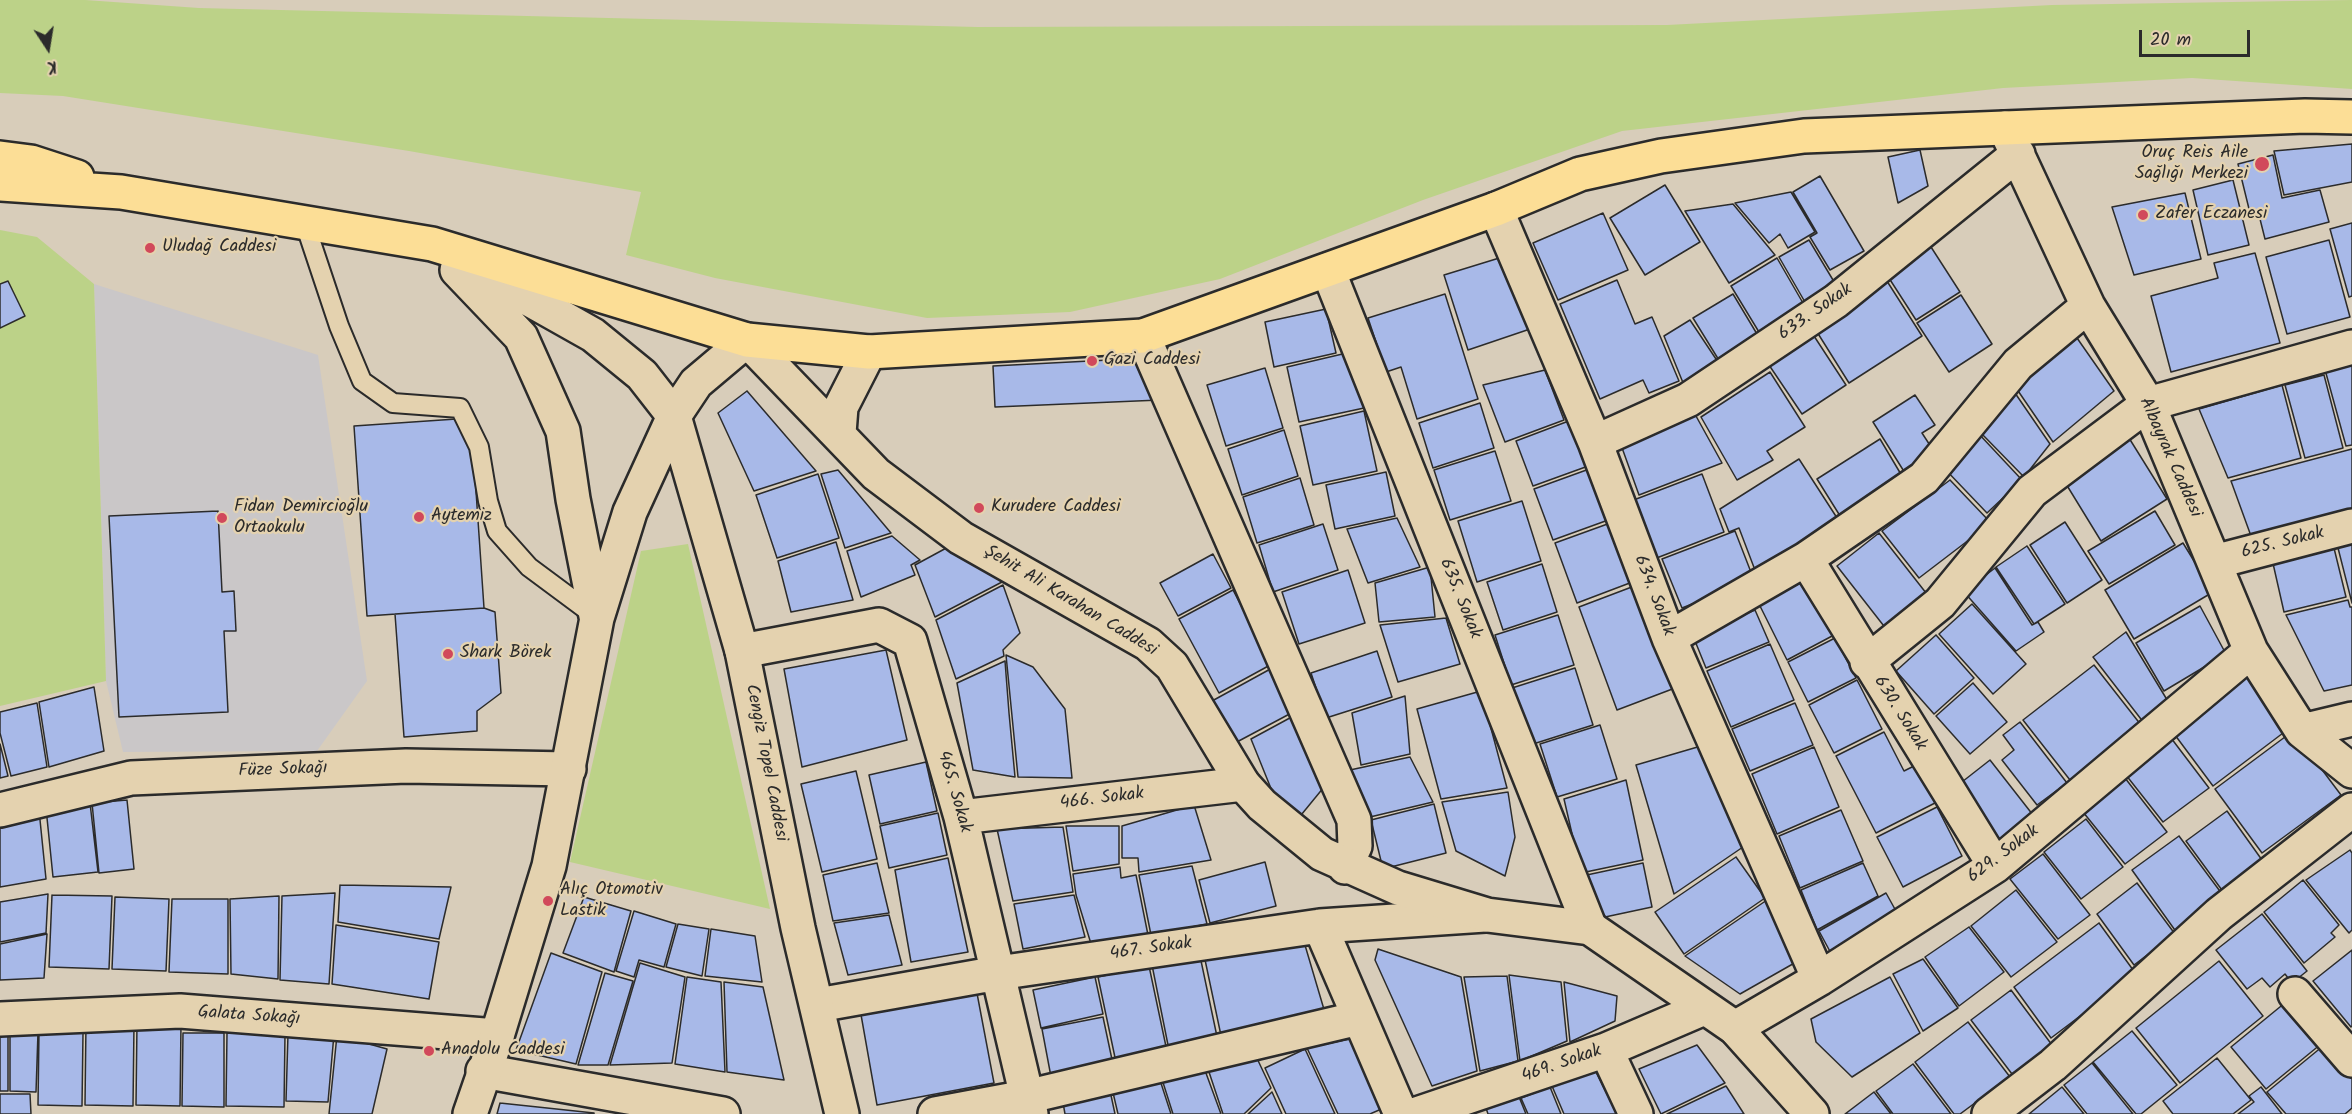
<!DOCTYPE html>
<html>
<head>
<meta charset="utf-8">
<style>
  body { margin:0 }
  #map { position:relative; width:2352px; height:1114px; overflow:hidden; background:#d8cdba; font-family:Kalam,sans-serif }
  canvas { display:block }
  .north { position:absolute; left:18px; top:18px; width:60px; height:60px; -webkit-text-stroke:4px #e4d2af; paint-order:stroke; rotate:168deg; font-size:16px; font-weight:700; line-height:24px; text-align:center; color:#2b2b2b }
  .north::after { content:''; display:block; margin:auto; width:21px; height:27px; background:#2b2b2b; clip-path:polygon(50% 0,100% 100%,50% 72%,0 100%) }
  .scale { position:absolute; left:2139px; top:30px; width:111px; height:27px; box-sizing:border-box; border:3px solid #2b2b2b; border-top:0; padding-left:8px; font-size:18px; line-height:21px; white-space:nowrap; color:#2b2b2b; -webkit-text-stroke:4px #e4d2af; paint-order:stroke }
</style>
</head>
<body>
<div id="map">
<canvas width="2352" height="1114"></canvas>
<div class="north">K</div>
<div class="scale">20 m</div>
</div>
<script>
const ctx = document.querySelector('canvas').getContext('2d');
ctx.lineJoin = 'round';
function fillPath(path, color) {
  ctx.fillStyle = color;
  ctx.fill(path, 'evenodd');
}
function shape(rows) {
  const path = new Path2D();
  for (const r of rows) {
    path.moveTo(r[0], r[1]);
    for (let i = 2; i < r.length; i += 2) path.lineTo(r[i], r[i + 1]);
  }
  return path;
}
function stroke(path, color, width, dash) {
  ctx.strokeStyle = color;
  ctx.lineWidth = width;
  ctx.lineCap = dash ? 'butt' : 'round';
  ctx.setLineDash(dash || []);
  ctx.stroke(path);
}
function drawText(font, color, halo, rows, align = 'center') {
  ctx.font = font + ' Kalam,sans-serif';
  ctx.lineWidth = 4.5;
  ctx.setLineDash([]);
  ctx.textBaseline = 'middle';
  ctx.strokeStyle = halo;
  ctx.fillStyle = color;
  for (const [text, x, y, turn = 0] of rows) {
    ctx.save();
    ctx.translate(x, y);
    ctx.rotate((+turn || 0) * Math.PI / 180);
    ctx.textAlign = isNaN(turn) ? turn : align;
    if (halo) ctx.strokeText(text, 0, 0);
    ctx.fillText(text, 0, 0);
    ctx.restore();
  }
}
const built = shape([
  [94,284,318,355,367,681,317,751,123,752,106,681]
]);
const green = shape([
  [0,0,85,0,199,8,978,27,1667,25,2052,5,2352,0,2352,89,2192,78,2003,88,1622,131,1423,200,1220,279,1070,312,927,318,715,278,626,255,641,192,409,151,63,96,0,93],
  [0,230,37,237,94,284,106,681,0,706],
  [688,544,770,909,570,862,641,551]
]);
const building = shape([
  [2352,144,2352,182,2284,195,2274,151,2352,144],
  [1920,150,1928,186,1898,203,1888,157,1920,150],
  [2273,155,2282,198,2320,190,2329,222,2265,239,2258,211,2250,213,2238,164,2273,155],
  [1820,176,1864,251,1830,270,1810,237,1817,233,1793,192,1820,176],
  [2233,180,2249,245,2208,255,2193,190,2233,180],
  [1665,185,1700,242,1645,275,1610,218,1665,185],
  [1791,192,1815,232,1788,248,1780,234,1769,243,1735,203,1791,192],
  [2185,193,2201,259,2134,275,2112,207,2185,193],
  [1733,204,1775,255,1729,283,1685,211,1733,204],
  [1603,213,1628,270,1558,300,1533,243,1603,213],
  [2352,223,2352,296,2349,297,2330,229,2352,223],
  [1809,240,1839,290,1809,309,1779,257,1809,240],
  [2329,240,2350,317,2287,334,2266,257,2329,240],
  [1931,247,1960,292,1916,320,1887,275,1931,247],
  [2255,253,2280,343,2171,372,2151,296,2218,278,2214,263,2255,253],
  [1509,255,1533,328,1468,350,1444,275,1509,255],
  [1777,258,1807,310,1762,337,1731,286,1777,258],
  [1885,278,1922,336,1849,383,1812,324,1885,278],
  [1617,280,1635,324,1652,317,1679,381,1649,393,1643,380,1600,399,1560,304,1617,280],
  [8,281,25,316,0,328,0,284,8,281],
  [1445,294,1478,399,1417,419,1401,367,1386,372,1368,318,1445,294],
  [1733,294,1760,339,1725,370,1693,318,1733,294],
  [1961,295,1992,344,1949,372,1917,323,1961,295],
  [1326,309,1336,353,1274,367,1265,322,1326,309],
  [1690,320,1724,371,1688,395,1664,336,1690,320],
  [1814,336,1846,385,1802,414,1769,365,1814,336],
  [2077,338,2114,391,2053,442,2012,382,2077,338],
  [1351,352,1364,408,1299,422,1287,367,1351,352],
  [1148,358,1160,400,995,407,993,366,1148,358],
  [2352,359,2352,445,2346,446,2324,366,2352,359],
  [1265,368,1283,428,1226,446,1207,385,1265,368],
  [1545,370,1564,420,1505,442,1483,385,1545,370],
  [1770,372,1805,427,1767,451,1773,460,1737,480,1701,417,1770,372],
  [2324,375,2343,448,2305,458,2285,385,2324,375],
  [2282,385,2301,458,2228,478,2199,409,2282,385],
  [747,391,816,471,754,491,718,413,747,391],
  [2015,393,2050,444,2024,477,1980,432,2015,393],
  [1915,395,1935,425,1922,433,1935,453,1905,473,1873,422,1915,395],
  [1480,403,1494,448,1433,468,1419,423,1480,403],
  [1691,407,1722,463,1639,495,1621,445,1691,407],
  [1364,411,1377,471,1313,485,1300,426,1364,411],
  [471,418,484,608,367,616,354,426,471,418],
  [1574,419,1591,465,1533,486,1516,441,1574,419],
  [1284,430,1298,476,1242,495,1228,449,1284,430],
  [1978,433,2022,480,1987,513,1943,467,1978,433],
  [2129,438,2167,499,2101,541,2063,479,2129,438],
  [1880,439,1902,476,1842,519,1817,479,1880,439],
  [2352,449,2352,512,2251,536,2231,481,2352,449],
  [1495,451,1511,501,1450,520,1434,470,1495,451],
  [1799,459,1839,521,1758,578,1739,528,1729,532,1720,509,1799,459],
  [1592,468,1611,519,1553,540,1534,489,1592,468],
  [838,470,891,533,845,548,821,474,838,470],
  [1386,472,1395,516,1335,529,1326,485,1386,472],
  [818,474,839,538,777,558,756,495,818,474],
  [1702,474,1724,532,1654,559,1631,501,1702,474],
  [1300,478,1314,525,1257,543,1243,497,1300,478],
  [1950,480,1991,523,1919,578,1882,531,1950,480],
  [1522,501,1541,561,1477,582,1458,521,1522,501],
  [218,511,222,592,234,591,236,631,224,631,228,712,119,717,109,516,218,511],
  [2155,511,2175,545,2109,584,2088,551,2155,511],
  [1397,518,1420,567,1368,583,1347,529,1397,518],
  [1613,522,1635,581,1577,603,1555,543,1613,522],
  [2065,522,2102,580,2067,603,2030,545,2065,522],
  [1323,524,1338,570,1273,592,1259,545,1323,524],
  [1735,531,1754,580,1682,608,1662,559,1735,531],
  [1879,533,1930,598,1887,630,1837,566,1879,533],
  [892,536,920,560,911,565,915,575,861,597,847,551,892,536],
  [2352,540,2352,603,2337,544,2352,540],
  [836,542,853,600,791,612,778,561,836,542],
  [2183,543,2213,592,2134,639,2105,590,2183,543],
  [2333,544,2346,597,2284,612,2272,559,2333,544],
  [950,546,1002,582,935,617,915,565,950,546],
  [2027,546,2065,604,2034,624,1996,567,2027,546],
  [1213,554,1231,588,1178,616,1160,583,1213,554],
  [1542,564,1557,612,1503,630,1487,582,1542,564],
  [1430,567,1435,617,1379,622,1375,583,1430,567],
  [1995,568,2032,625,2038,622,2044,632,2016,651,1964,592,1995,568],
  [1348,570,1365,623,1299,644,1282,592,1348,570],
  [1806,580,1834,635,1787,660,1759,604,1806,580],
  [1003,585,1020,633,1003,650,1004,656,956,679,936,620,1003,585],
  [1637,585,1675,688,1617,710,1579,607,1637,585],
  [1233,590,1272,664,1219,693,1179,619,1233,590],
  [2348,600,2350,607,2352,607,2352,685,2324,691,2286,615,2348,600],
  [1972,604,2026,664,1993,694,1939,634,1972,604],
  [2200,606,2226,654,2164,691,2136,643,2200,606],
  [484,608,495,612,501,693,477,711,477,731,404,737,395,614,484,608],
  [1755,610,1769,642,1706,668,1693,636,1755,610],
  [1558,615,1574,665,1511,685,1495,635,1558,615],
  [1446,618,1460,664,1398,682,1380,625,1446,618],
  [2126,632,2169,703,2144,723,2093,657,2126,632],
  [1936,635,1974,678,1934,714,1896,671,1936,635],
  [1835,638,1856,678,1808,702,1788,662,1835,638],
  [1770,644,1794,700,1731,727,1707,671,1770,644],
  [886,650,907,740,802,767,784,669,886,650],
  [1377,651,1392,697,1326,718,1311,673,1377,651],
  [1006,655,1033,667,1065,709,1072,778,1018,777,1006,655],
  [1005,661,1009,713,1015,777,973,770,957,683,1005,661],
  [2094,665,2141,725,2070,780,2023,720,2094,665],
  [1274,667,1297,710,1235,743,1212,701,1274,667],
  [1575,668,1593,725,1530,745,1512,688,1575,668],
  [2250,672,2291,727,2213,786,2172,731,2250,672],
  [1857,680,1882,729,1834,753,1809,705,1857,680],
  [1973,683,2007,722,1970,754,1936,716,1973,683],
  [94,687,104,751,49,767,39,702,94,687],
  [1481,691,1507,788,1441,799,1417,709,1481,691],
  [1405,696,1410,754,1361,765,1352,713,1405,696],
  [37,703,47,767,11,776,0,733,0,712,37,703],
  [1795,703,1813,745,1750,771,1732,729,1795,703],
  [1299,713,1324,787,1297,820,1272,791,1251,739,1299,713],
  [2020,722,2067,783,2037,805,2002,760,2014,750,2003,735,2020,722],
  [1600,725,1617,779,1557,797,1540,744,1600,725],
  [2293,731,2341,795,2262,853,2215,789,2293,731],
  [1884,732,1904,771,1916,765,1935,803,1876,833,1836,756,1884,732],
  [2168,734,2209,788,2163,822,2122,770,2168,734],
  [0,744,8,776,0,778,0,744],
  [1701,746,1743,847,1674,894,1636,765,1701,746],
  [1814,747,1839,807,1777,834,1752,774,1814,747],
  [1410,757,1433,802,1370,817,1350,770,1410,757],
  [1990,760,2033,815,1997,844,1953,789,1990,760],
  [926,762,937,811,880,824,869,775,926,762],
  [856,771,877,859,822,872,801,784,856,771],
  [2125,778,2167,832,2125,864,2083,812,2125,778],
  [1626,780,1643,860,1581,873,1564,799,1626,780],
  [1508,792,1515,837,1505,876,1456,851,1442,802,1508,792],
  [127,800,134,869,99,873,92,803,127,800],
  [90,803,98,872,53,877,46,808,90,803],
  [1434,804,1446,853,1383,869,1371,820,1434,804],
  [1194,805,1211,860,1139,872,1138,858,1122,858,1122,826,1194,805],
  [1937,807,1962,856,1903,887,1877,837,1937,807],
  [39,810,46,879,0,887,0,821,39,810],
  [1841,810,1863,861,1800,888,1779,836,1841,810],
  [2227,811,2267,867,2227,897,2186,841,2227,811],
  [938,813,947,855,889,868,880,826,938,813],
  [2086,819,2123,867,2081,899,2044,852,2086,819],
  [1066,826,1119,826,1119,864,1073,871,1066,826],
  [1063,827,1073,892,1013,901,997,829,1063,827],
  [2179,836,2225,898,2177,933,2132,870,2179,836],
  [2350,850,2352,853,2352,930,2349,933,2306,880,2350,850],
  [2043,854,2090,915,2058,939,2010,879,2043,854],
  [1736,857,1765,898,1684,954,1655,912,1736,857],
  [948,858,968,952,911,962,895,870,948,858],
  [1265,862,1276,906,1210,923,1199,880,1265,862],
  [877,863,889,913,833,921,823,875,877,863],
  [1643,863,1652,907,1591,920,1582,876,1643,863],
  [1863,863,1878,896,1817,930,1801,890,1863,863],
  [1192,866,1207,924,1151,935,1139,875,1192,866],
  [1120,867,1121,878,1136,875,1148,935,1092,947,1076,895,1073,874,1120,867],
  [2303,880,2339,925,2331,933,2335,937,2304,963,2264,912,2303,880],
  [2137,883,2175,934,2134,965,2097,914,2137,883],
  [340,885,451,887,439,939,338,922,340,885],
  [2016,890,2057,942,2011,977,1971,926,2016,890],
  [335,893,329,984,280,980,282,896,335,893],
  [1886,893,1901,920,1833,957,1819,931,1886,893],
  [48,894,46,933,0,942,0,902,48,894],
  [52,895,112,896,109,969,49,967,52,895],
  [1074,895,1085,937,1023,949,1014,904,1074,895],
  [279,896,278,979,231,974,230,899,279,896],
  [115,897,169,899,166,971,112,969,115,897],
  [584,897,631,911,614,972,563,953,584,897],
  [172,899,228,899,228,974,169,972,172,899],
  [1767,900,1798,961,1740,994,1685,956,1767,900],
  [634,911,676,924,664,967,639,960,634,977,616,971,634,911],
  [2262,914,2307,971,2292,983,2285,974,2270,987,2262,978,2247,989,2216,950,2262,914],
  [889,915,902,965,848,975,834,923,889,915],
  [2099,923,2136,974,2051,1038,2014,987,2099,923],
  [678,924,709,929,702,976,666,967,678,924],
  [336,925,439,942,429,999,332,984,336,925],
  [1969,927,2004,972,1959,1006,1925,957,1969,927],
  [711,929,755,936,762,982,705,976,711,929],
  [47,934,44,978,0,980,0,944,47,934],
  [1302,935,1328,1023,1223,1045,1204,955,1302,935],
  [1378,949,1461,977,1477,1071,1432,1086,1375,960,1378,949],
  [2352,950,2352,1026,2351,1027,2313,981,2352,950],
  [551,953,602,972,576,1064,516,1050,551,953],
  [1200,956,1219,1046,1170,1055,1152,965,1200,956],
  [1923,959,1958,1008,1923,1031,1893,974,1923,959],
  [2219,961,2263,1016,2180,1083,2136,1028,2219,961],
  [640,963,685,977,672,1063,610,1065,640,963],
  [1149,966,1168,1056,1117,1067,1098,977,1149,966],
  [605,973,633,981,608,1065,578,1065,605,973],
  [1509,975,1561,982,1567,1041,1520,1061,1509,975],
  [1507,976,1518,1061,1480,1071,1464,977,1507,976],
  [687,977,721,982,725,1072,675,1064,687,977],
  [1095,977,1103,1014,1041,1028,1033,990,1095,977],
  [1890,977,1920,1033,1852,1077,1816,1042,1811,1019,1890,977],
  [724,982,763,987,784,1080,727,1072,724,982],
  [1564,982,1617,996,1615,1021,1570,1042,1564,982],
  [976,988,994,1083,877,1105,860,1009,976,988],
  [2011,990,2052,1045,2012,1074,1971,1020,2011,990],
  [2286,1002,2321,1044,2266,1089,2231,1047,2286,1002],
  [1103,1017,1114,1069,1052,1082,1042,1029,1103,1017],
  [1968,1022,2010,1077,1960,1114,1954,1114,1915,1062,1968,1022],
  [86,1023,134,1024,133,1106,85,1105,86,1023],
  [137,1023,181,1024,180,1106,136,1105,137,1023],
  [2132,1031,2177,1085,2141,1114,2136,1114,2093,1062,2132,1031],
  [8,1032,8,1091,0,1091,0,1033,8,1032],
  [10,1032,38,1032,36,1092,10,1091,10,1032],
  [39,1032,83,1033,82,1106,38,1105,39,1032],
  [183,1033,224,1033,224,1107,182,1106,183,1033],
  [227,1033,285,1034,284,1107,226,1106,227,1033],
  [288,1034,334,1034,328,1102,286,1101,288,1034],
  [337,1035,387,1049,372,1114,329,1114,337,1035],
  [1354,1038,1386,1107,1370,1114,1338,1114,1307,1048,1354,1038],
  [1697,1045,1725,1083,1661,1114,1639,1069,1697,1045],
  [2323,1046,2352,1079,2352,1108,2345,1114,2286,1114,2267,1092,2323,1046],
  [1305,1049,1335,1114,1286,1114,1265,1068,1305,1049],
  [1254,1052,1271,1088,1244,1114,1223,1114,1206,1063,1254,1052],
  [2217,1058,2251,1100,2233,1114,2173,1114,2163,1101,2217,1058],
  [2092,1063,2133,1114,2087,1114,2064,1085,2092,1063],
  [1913,1064,1951,1114,1893,1114,1876,1091,1913,1064],
  [1203,1065,1221,1114,1173,1114,1160,1073,1203,1065],
  [1595,1070,1617,1114,1564,1114,1552,1086,1595,1070],
  [1158,1074,1171,1114,1118,1114,1111,1084,1158,1074],
  [1109,1086,1115,1114,1065,1114,1062,1097,1109,1086],
  [1726,1086,1744,1114,1667,1114,1726,1086],
  [1550,1087,1561,1114,1528,1114,1521,1098,1550,1087],
  [2062,1087,2084,1114,2029,1114,2062,1087],
  [2261,1087,2282,1114,2238,1114,2254,1102,2249,1096,2261,1087],
  [1272,1092,1282,1114,1248,1114,1272,1092],
  [1517,1092,1526,1114,1488,1114,1485,1105,1517,1092],
  [1874,1092,1891,1114,1845,1114,1874,1092],
  [0,1094,30,1094,31,1114,0,1114,0,1094],
  [500,1103,594,1113,594,1114,497,1114,500,1103]
]);
const lane = shape([
  [305,224,339,326,362,381,393,403,460,408,479,447,488,501,497,531,529,567,595,616]
]);
const street = shape([
  [2005,128,2088,306,2148,404,2251,651,2302,731,2352,771],
  [1496,209,1595,442,1669,638,1819,979],
  [1328,270,1590,928],
  [1143,336,1354,820,1355,846,1345,867],
  [1595,442,1688,400,1836,301,2018,154],
  [1806,559,1995,866],
  [2214,562,2352,526],
  [1669,638,1806,559,1924,478,2018,364,2088,306],
  [742,651,879,625,910,641,961,817,1031,1114],
  [1867,662,1940,603,2032,491,2148,404,2352,347],
  [2302,731,2352,719],
  [0,810,131,778,406,766,569,769],
  [961,817,1243,784],
  [1320,926,1401,1114],
  [2295,994,2352,1060],
  [818,1005,998,973,1320,926,1485,915],
  [0,1019,180,1011,497,1036],
  [1735,1028,1819,979,1995,866,2251,651],
  [1606,1050,1636,1114],
  [483,1071,723,1114],
  [935,1114,1026,1097,1359,1018],
  [1417,1114,1606,1050,1704,1008],
  [1989,1114,2053,1065,2219,914,2352,810]
]);
const secondary = shape([
  [458,259,593,335,642,375,674,416,742,651,798,928,842,1114],
  [457,270,521,337,563,431,573,499,596,616],
  [839,433,841,407,869,352],
  [470,1114,497,1036,549,866,597,618,630,512,674,416,696,383,747,340,876,474,961,538,1148,644,1172,666,1243,784,1262,805,1322,854,1398,888,1487,915,1590,928,1735,1028,1812,1114]
]);
const primary = shape([
  [0,158,31,162,77,177],
  [0,184,121,192,432,244,747,340,869,352,1143,336,1496,209,1580,174,1661,156,1804,136,2305,116,2352,117]
]);
const markers = [
  [2262,164,8,"#d1495b"],
  [2143,215,6,"#d1495b"],
  [150,248,6,"#d1495b"],
  [1092,361,6,"#d1495b"],
  [979,508,6,"#d1495b"],
  [419,517,6,"#d1495b"],
  [222,518,6,"#d1495b"],
  [448,654,6,"#d1495b"],
  [548,901,6,"#d1495b"],
  [429,1051,6,"#d1495b"]
];
const poiNames = [
  ["Oruç Reis Aile",2248,154,"right"],
  ["Sağlığı Merkezi",2248,175,"right"],
  ["Zafer Eczanesi",2155,215],
  ["Uludağ Caddesi",162,248],
  ["Gazi Caddesi",1104,361],
  ["Fidan Demircioğlu",234,508],
  ["Ortaokulu",234,529],
  ["Kurudere Caddesi",991,508],
  ["Aytemiz",431,517],
  ["Shark Börek",460,654],
  ["Alıç Otomotiv",560,891],
  ["Lastik",560,912],
  ["Anadolu Caddesi",441,1051]
];
const streetNames = [
  ["633. Sokak",1816,313,-35],
  ["Albayrak Caddesi",2169,458,66],
  ["625. Sokak",2283,544,-14],
  ["634. Sokak",1653,596,69],
  ["635. Sokak",1459,599,68],
  ["Şehit Ali Karahan Caddesi",1070,602,31],
  ["630. Sokak",1899,714,58],
  ["Cengiz Topel Caddesi",765,763,79],
  ["Füze Sokağı",283,771,-2],
  ["465. Sokak",953,792,74],
  ["466. Sokak",1102,800,-7],
  ["629. Sokak",2004,855,-37],
  ["467. Sokak",1151,950,-8],
  ["Galata Sokağı",249,1017,4],
  ["469. Sokak",1562,1065,-19]
];
fillPath(built, '#cac7c8');
fillPath(green, '#bcd288');
fillPath(building, '#a8b9e8');
stroke(building, '#2b2b2b', 1.5);
stroke(lane, '#2b2b2b', 22);
stroke(street, '#2b2b2b', 38);
stroke(secondary, '#2b2b2b', 38);
stroke(primary, '#2b2b2b', 38);
stroke(lane, '#e4d2af', 18);
stroke(street, '#e4d2af', 33);
stroke(secondary, '#e4d2af', 33);
stroke(primary, '#fcde96', 33);
for (const [x, y, r, color] of markers) {
  const dot = new Path2D();
  dot.arc(x, y, r, 0, 2 * Math.PI);
  ctx.fillStyle = color;
  ctx.fill(dot);
  stroke(dot, '#e4d2af', 2);
}
drawText('18px', '#2b2b2b', '#e4d2af', poiNames, 'left');
drawText('18px', '#2b2b2b', '#e4d2af', streetNames);
</script>
</body>
</html>
